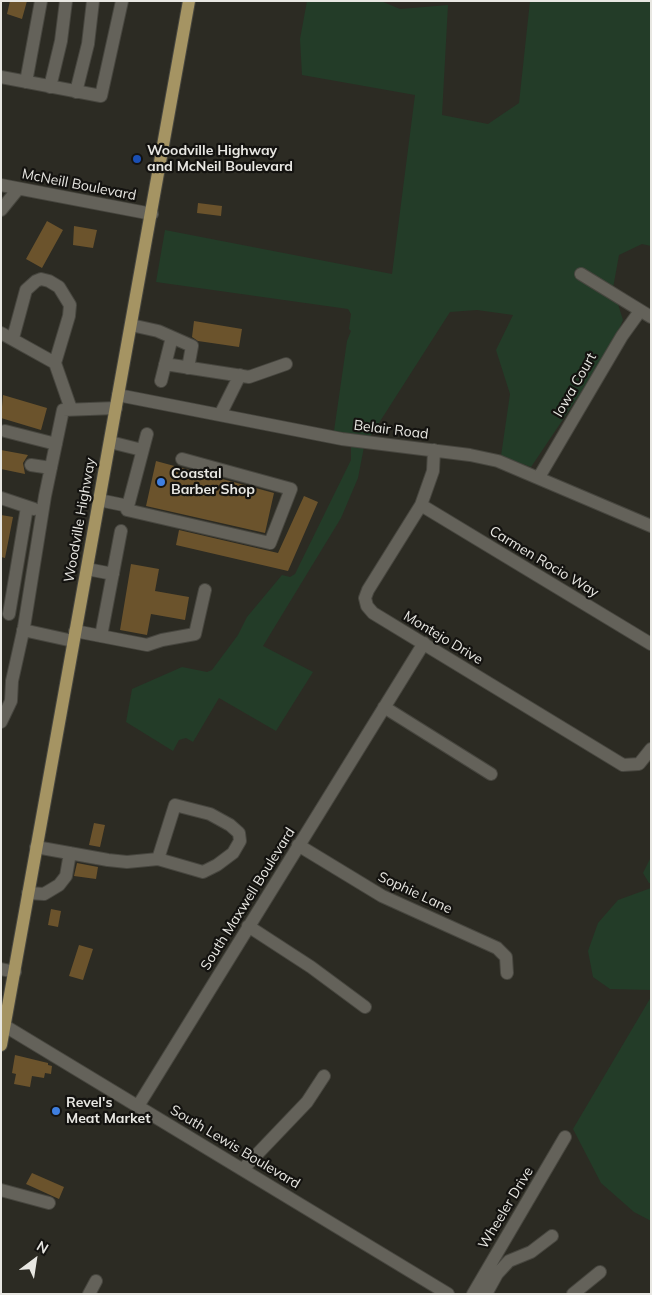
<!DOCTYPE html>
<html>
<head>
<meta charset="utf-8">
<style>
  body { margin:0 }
  #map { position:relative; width:652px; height:1295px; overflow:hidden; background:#2c2b23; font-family:Mulish,sans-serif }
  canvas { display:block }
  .frame { position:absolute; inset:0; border:2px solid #e8e7e2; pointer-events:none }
  .north { position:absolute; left:10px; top:1235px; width:50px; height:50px; -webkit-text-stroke:4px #141310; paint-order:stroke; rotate:31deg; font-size:14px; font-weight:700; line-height:20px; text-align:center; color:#e8e7e2 }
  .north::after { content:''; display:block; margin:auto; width:18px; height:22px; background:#e8e7e2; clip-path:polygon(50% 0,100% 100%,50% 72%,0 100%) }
</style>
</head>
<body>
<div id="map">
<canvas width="652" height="1295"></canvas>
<div class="frame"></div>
<div class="north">N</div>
</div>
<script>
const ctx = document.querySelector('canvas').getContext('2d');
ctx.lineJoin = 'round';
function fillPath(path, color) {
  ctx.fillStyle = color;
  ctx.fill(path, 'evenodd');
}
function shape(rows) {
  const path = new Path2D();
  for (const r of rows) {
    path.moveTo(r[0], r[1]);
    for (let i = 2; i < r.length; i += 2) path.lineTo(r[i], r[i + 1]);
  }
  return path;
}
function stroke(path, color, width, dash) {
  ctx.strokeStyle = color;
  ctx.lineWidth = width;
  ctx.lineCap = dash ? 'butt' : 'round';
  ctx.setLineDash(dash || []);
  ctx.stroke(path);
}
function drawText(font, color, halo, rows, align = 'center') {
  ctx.font = font + ' Mulish,sans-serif';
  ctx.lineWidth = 4.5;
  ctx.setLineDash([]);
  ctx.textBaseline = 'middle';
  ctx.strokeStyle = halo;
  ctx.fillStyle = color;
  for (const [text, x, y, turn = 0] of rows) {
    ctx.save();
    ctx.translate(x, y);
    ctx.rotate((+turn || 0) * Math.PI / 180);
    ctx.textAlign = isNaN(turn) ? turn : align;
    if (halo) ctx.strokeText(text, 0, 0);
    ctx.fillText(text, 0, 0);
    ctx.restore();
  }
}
const green = shape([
  [307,1,381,1,400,9,448,5,442,115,488,124,519,103,530,1,651,1,651,246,642,244,619,255,613,288,623,320,611,348,531,467,501,456,510,394,496,350,513,315,477,310,450,312,370,437,334,431,347,341,351,331,349,329,351,314,348,309,156,282,165,230,392,274,415,95,302,75,300,39],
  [351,446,364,447,358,478,341,518,263,646,313,672,276,731,219,698,193,742,186,738,179,740,173,751,126,722,132,689,182,667,207,672,212,670,238,635,247,617,282,575,290,577,295,574,351,460],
  [651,857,651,883,649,883,643,873],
  [651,888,651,990,610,989,593,977,588,951,598,923,618,900],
  [651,997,651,1221,634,1212,601,1183,573,1129]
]);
const building = shape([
  [10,1,27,1,22,19,7,14],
  [198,203,222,206,221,216,197,213],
  [47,221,63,230,42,268,26,259],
  [74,226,97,230,93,248,73,245],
  [194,321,242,329,239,347,198,341,192,337],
  [3,395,47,408,41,430,1,418],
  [1,450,28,455,23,463,25,474,1,469],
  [156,461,274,493,265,533,146,506],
  [304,496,318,502,288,571,176,545,179,530,278,553],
  [1,515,13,517,5,558,1,557],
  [131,564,159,569,155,591,189,597,185,620,151,614,147,635,120,630],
  [94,823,105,825,100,847,89,845],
  [77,863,98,867,96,879,74,876],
  [51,909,61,911,58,927,48,925],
  [79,945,93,949,83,980,69,976],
  [15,1055,48,1063,48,1065,52,1066,51,1074,45,1073,44,1078,32,1076,30,1087,14,1084,16,1074,12,1073],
  [32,1173,64,1187,59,1199,26,1184]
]);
const minor = shape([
  [1,77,101,96,122,1],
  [26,82,41,1],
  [50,87,61,41,66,1],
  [76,92,88,44,93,1],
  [1,185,152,214],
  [1,210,18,189],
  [581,274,651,317],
  [131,325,158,331,192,346,188,368],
  [1,333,55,363,71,409],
  [13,338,26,290,36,281,41,279,49,281,59,287,70,305,69,316,55,363],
  [165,364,249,377,286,364],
  [161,381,172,337],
  [118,395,342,439,470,455,498,461,651,526],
  [220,415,240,375],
  [5,431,56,444],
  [147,434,127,510,270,543,291,489,182,459],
  [110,442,142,450],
  [434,450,433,471,421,505,368,590,365,598,367,606,373,613,623,765,639,764,651,749],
  [31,465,51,468],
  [539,477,622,336,640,311],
  [1,498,34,509],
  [99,500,128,506],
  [421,505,651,644],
  [87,569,113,574],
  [9,614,27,507],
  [23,630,73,641],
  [75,631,147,645,162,640,195,634,205,590],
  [101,636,121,531],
  [384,707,491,774],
  [1,722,11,701,12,681,24,627,45,496,63,410,116,408],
  [298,845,382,896,497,948,506,957,507,973],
  [36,847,108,860,127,862,158,859,203,872,217,865,233,853,240,841,239,833,230,825,210,814,175,805,158,859],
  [28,893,44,894,59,885,66,876,70,853],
  [248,926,311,967,365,1007],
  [1,969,15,972],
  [5,1026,448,1294],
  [138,1106,424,643],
  [243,1169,307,1102,324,1076],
  [1,1190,49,1203],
  [89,1294,96,1281],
  [473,1294,565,1137],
  [486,1294,497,1274,509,1261,531,1252,552,1236],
  [573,1294,600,1272]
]);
const major = shape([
  [1,1045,189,1]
]);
const markers = [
  [137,159,5,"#1a4fb4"],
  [161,482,5,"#3f7fe0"],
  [56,1111,5,"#3f7fe0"]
];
const poiNames = [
  ["Woodville Highway",147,151],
  ["and McNeil Boulevard",147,167],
  ["Coastal",171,474],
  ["Barber Shop",171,490],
  ["Revel's",66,1103],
  ["Meat Market",66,1119]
];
const streetNames = [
  ["McNeill Boulevard",79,185,11],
  ["Iowa Court",575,385,-60],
  ["Belair Road",391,430,7],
  ["Woodville Highway",80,520,-80],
  ["Carmen Rocio Way",544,562,31],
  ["Montejo Drive",443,638,31],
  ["Sophie Lane",415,893,25],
  ["South Maxwell Boulevard",248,899,-58],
  ["South Lewis Boulevard",235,1147,31],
  ["Wheeler Drive",506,1208,-59]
];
fillPath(green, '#233c28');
fillPath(building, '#6b532c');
stroke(minor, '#47463f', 14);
stroke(major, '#47463f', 14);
stroke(minor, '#64625a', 12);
stroke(major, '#a59463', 12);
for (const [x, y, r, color] of markers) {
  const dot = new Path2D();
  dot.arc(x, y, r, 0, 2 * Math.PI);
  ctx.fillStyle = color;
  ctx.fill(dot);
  stroke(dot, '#141310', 2);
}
drawText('bold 14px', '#e8e7e2', '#141310', poiNames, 'left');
drawText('14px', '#e8e7e2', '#141310', streetNames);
</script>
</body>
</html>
